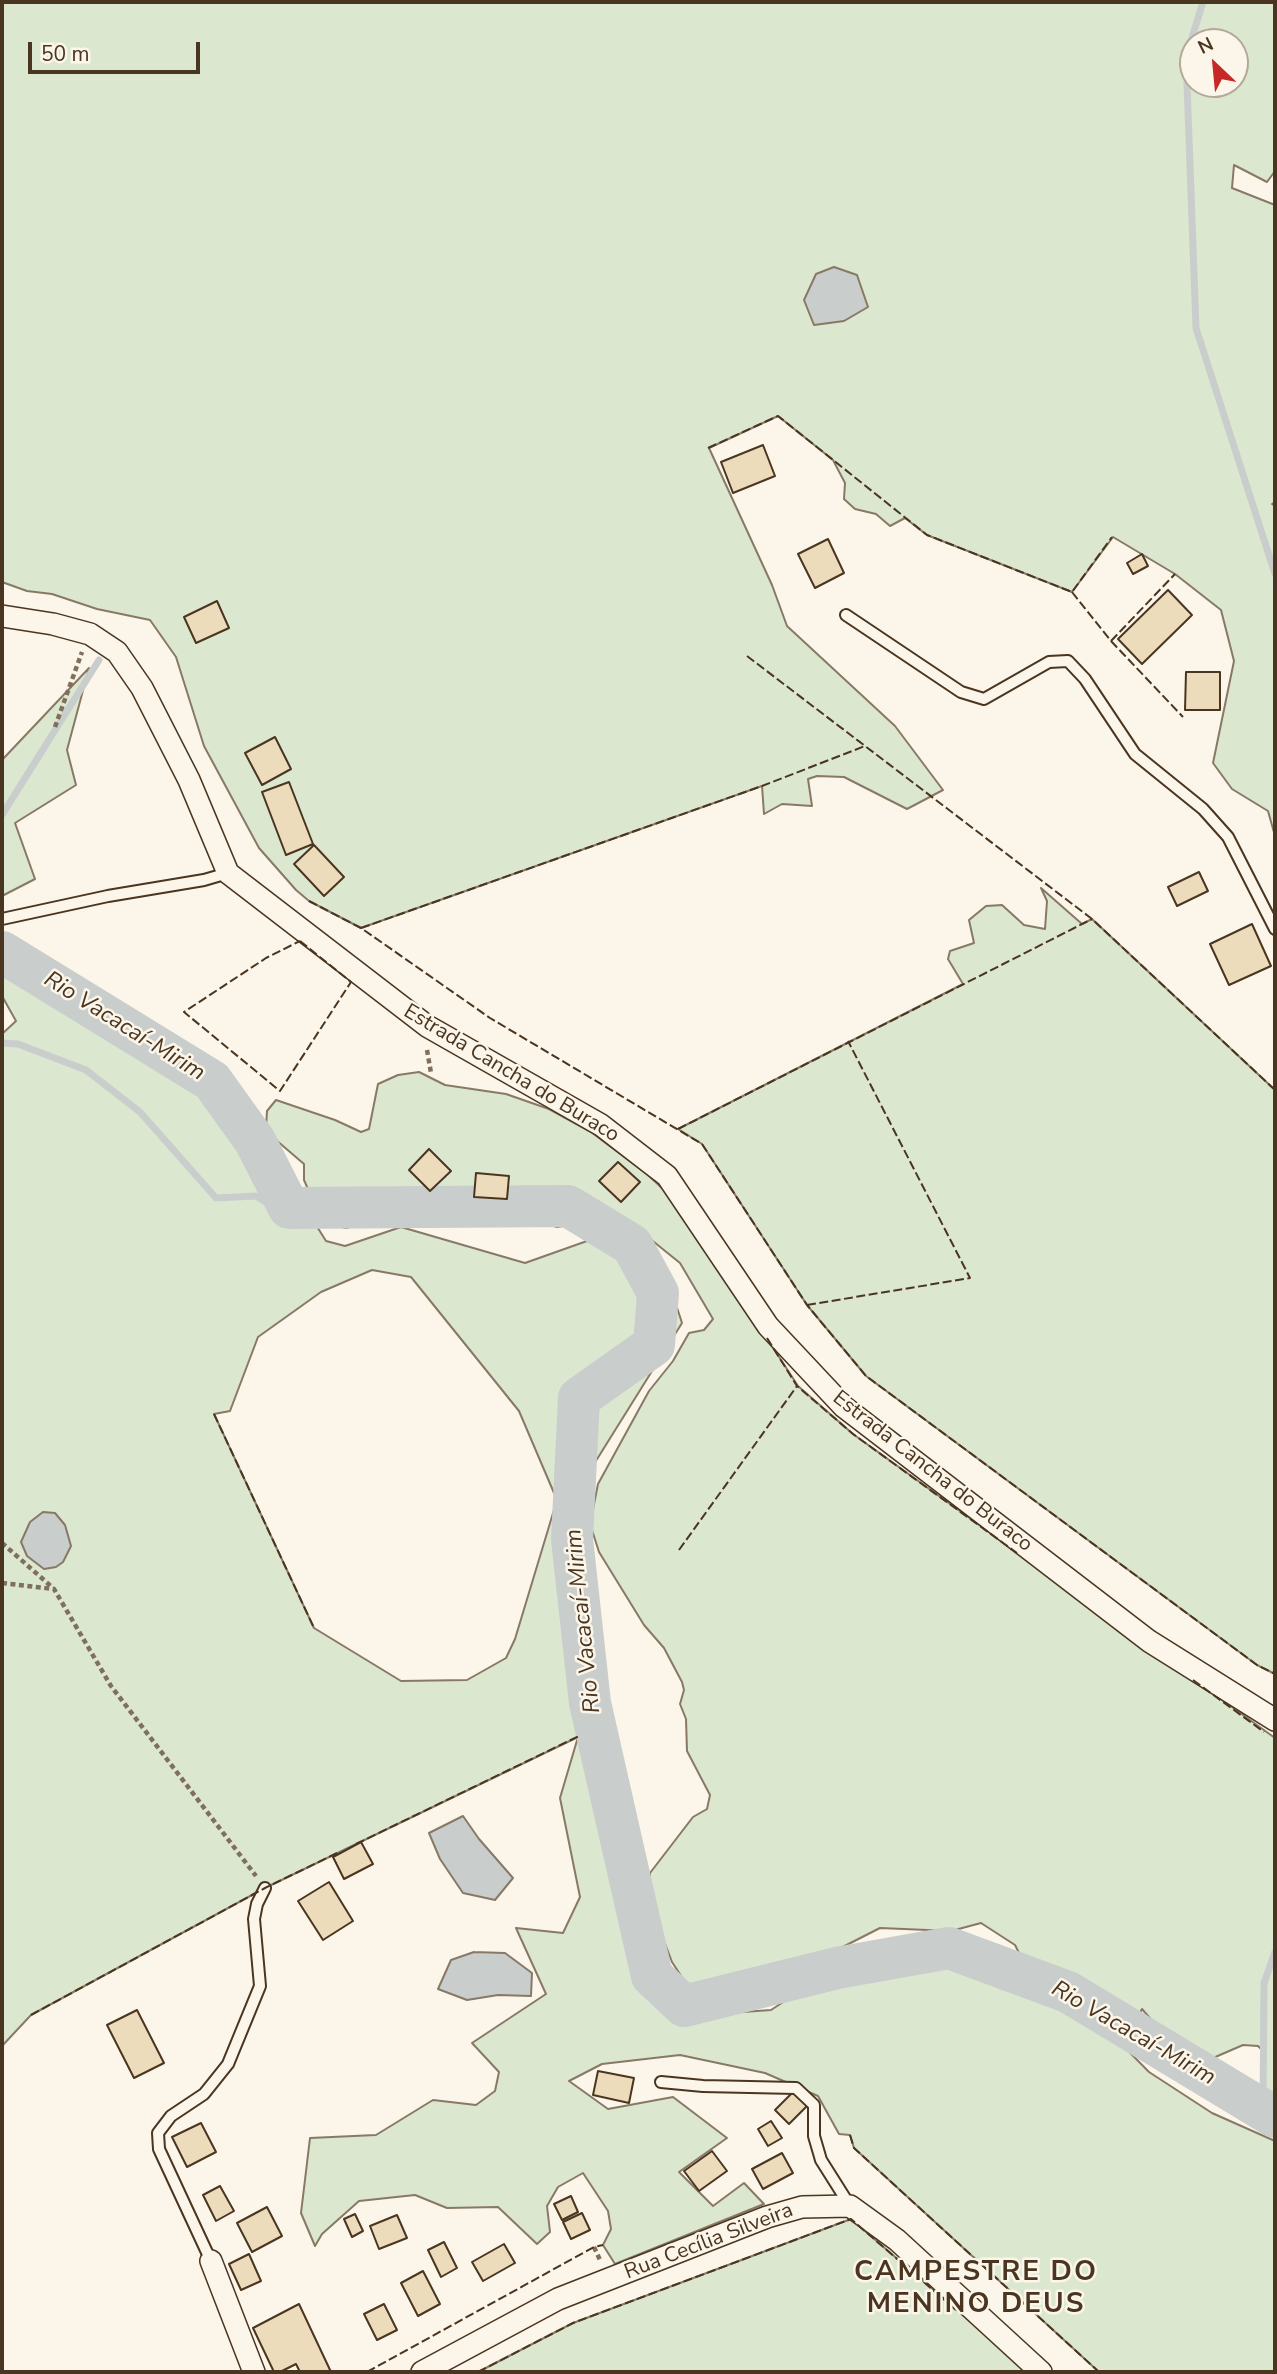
<!DOCTYPE html>
<html>
<head>
<meta charset="utf-8">
<style>
  body { margin:0 }
  #map { position:relative; width:1277px; height:2374px; overflow:hidden; background:#fbf6e9; font-family:"Nunito Sans",sans-serif }
  canvas { display:block }
  .frame { position:absolute; inset:0; border:4px solid #4a3520; pointer-events:none }
  .north { position:absolute; left:1179px; top:28px; width:70px; height:70px; box-sizing:border-box; background:#fbf6e9; border:2px solid #b4a999; border-radius:50%; rotate:334deg; font-size:19px; font-weight:700; line-height:28px; text-align:center; color:#4a3520 }
  .north::after { content:''; display:block; margin:auto; width:24px; height:32px; background:#c62828; clip-path:polygon(50% 0,100% 100%,50% 72%,0 100%) }
  .scale { position:absolute; left:28px; top:42px; width:172px; height:32px; box-sizing:border-box; border:4px solid #4a3520; border-top:0; padding-left:9px; font-size:21px; line-height:24px; white-space:nowrap; color:#4a3520; -webkit-text-stroke:5px #fbf6e9; paint-order:stroke }
</style>
</head>
<body>
<div id="map">
<canvas width="1277" height="2374"></canvas>
<div class="frame"></div>
<div class="north">N</div>
<div class="scale">50 m</div>
</div>
<script>
const ctx = document.querySelector('canvas').getContext('2d');
ctx.lineJoin = 'round';
function fillPath(path, color) {
  ctx.fillStyle = color;
  ctx.fill(path, 'evenodd');
}
function shape(rows) {
  const path = new Path2D();
  for (const r of rows) {
    path.moveTo(r[0], r[1]);
    for (let i = 2; i < r.length; i += 2) path.lineTo(r[i], r[i + 1]);
  }
  return path;
}
function stroke(path, color, width, dash) {
  ctx.strokeStyle = color;
  ctx.lineWidth = width;
  ctx.lineCap = dash ? 'butt' : 'round';
  ctx.setLineDash(dash || []);
  ctx.stroke(path);
}
function drawText(font, color, halo, rows, align = 'center') {
  ctx.font = font + ' "Nunito Sans",sans-serif';
  ctx.lineWidth = 5;
  ctx.setLineDash([]);
  ctx.textBaseline = 'middle';
  ctx.strokeStyle = halo;
  ctx.fillStyle = color;
  for (const [text, x, y, turn = 0] of rows) {
    ctx.save();
    ctx.translate(x, y);
    ctx.rotate((+turn || 0) * Math.PI / 180);
    ctx.textAlign = isNaN(turn) ? turn : align;
    if (halo) ctx.strokeText(text, 0, 0);
    ctx.fillText(text, 0, 0);
    ctx.restore();
  }
}
const green = shape([
  [2,2,1275,2,1275,171,1267,182,1234,165,1232,188,1275,205,1275,502,1272,504,1275,506,1275,836,1268,811,1232,789,1213,763,1234,661,1221,610,1175,574,1113,537,1072,592,927,535,905,518,890,526,876,514,855,509,844,499,845,483,833,460,778,416,709,448,772,585,787,626,895,726,943,790,907,809,844,777,817,776,808,779,812,806,782,804,764,814,762,786,361,928,309,901,296,890,259,848,204,746,176,657,150,620,97,609,52,594,27,591,2,582,2,2],
  [1193,42,1235,42,1235,84,1193,84,1193,42],
  [89,668,67,750,76,785,15,823,35,879,2,896,2,760,89,668],
  [1041,888,1082,924,1092,919,1275,1090,1275,1674,1257,1665,866,1376,807,1305,702,1144,678,1129,963,984,948,959,950,951,974,943,969,920,986,906,1002,905,1024,925,1045,929,1047,901,1041,888],
  [2,958,132,1030,253,1124,326,1241,345,1246,401,1227,525,1263,587,1241,626,1251,671,1289,682,1323,589,1472,581,1544,595,1609,587,1672,610,1708,626,1844,666,2002,687,2016,771,2010,826,1974,969,1948,1083,1990,1087,2009,1149,2072,1212,2113,1275,2141,1275,2372,1099,2372,854,2148,850,2135,839,2134,818,2096,765,2073,680,2055,602,2064,569,2081,608,2109,673,2097,727,2138,679,2172,713,2206,744,2183,764,2204,615,2264,603,2245,611,2229,608,2211,583,2173,558,2187,547,2206,550,2232,537,2244,498,2207,447,2208,415,2195,359,2201,322,2234,315,2246,301,2213,310,2138,376,2135,433,2100,476,2105,495,2091,499,2072,472,2043,546,1994,516,1928,563,1933,580,1897,560,1798,578,1737,265,1888,31,2015,2,2046,2,1034,16,1021,2,996,2,958],
  [372,1270,411,1277,519,1411,557,1500,515,1639,506,1658,467,1680,401,1681,314,1628,214,1414,230,1411,258,1337,321,1292,372,1270],
  [419,1072,445,1085,506,1094,549,1109,591,1132,647,1174,681,1206,798,1386,853,1434,1275,1738,1275,2107,1265,2097,1264,2052,1258,2046,1243,2045,1213,2058,1174,2046,1142,2009,1134,2025,1111,2016,1084,1979,1019,1953,1015,1945,981,1923,951,1931,880,1928,819,1959,782,1974,728,1988,687,1985,672,1962,650,1904,650,1873,693,1817,707,1809,710,1795,687,1751,686,1719,680,1704,684,1690,682,1682,664,1648,644,1625,599,1552,592,1530,592,1514,598,1484,649,1391,673,1361,689,1333,704,1330,713,1319,680,1263,649,1238,581,1223,557,1227,518,1214,479,1222,394,1216,346,1228,338,1226,318,1212,304,1180,304,1164,269,1134,266,1127,267,1111,276,1100,335,1120,361,1132,369,1129,378,1084,398,1075,419,1072],
  [851,2219,1029,2372,478,2372,573,2323,851,2219]
]);
const water = shape([
  [834,267,857,275,868,307,844,321,814,325,804,300,816,274,834,267],
  [43,1512,55,1513,65,1525,71,1546,63,1562,56,1567,44,1569,27,1556,21,1542,30,1522,43,1512],
  [463,1816,479,1839,513,1878,495,1900,463,1893,440,1859,429,1833,463,1816],
  [474,1952,505,1953,532,1973,531,1996,498,1995,467,2000,438,1989,451,1960,474,1952]
]);
const stream = shape([
  [1203,2,1186,57,1196,328,1275,574],
  [2,815,99,660],
  [2,1043,18,1044,86,1070,140,1112,216,1198,256,1196,271,1205,289,1208],
  [1263,2109,1264,1983,1275,1952]
]);
const river = shape([
  [2,952,212,1081,255,1141,289,1208,568,1206,632,1245,658,1293,654,1345,579,1398,572,1539,590,1703,652,1976,684,2006,837,1968,949,1948,1068,1992,1275,2117]
]);
const building = shape([
  [763,445,775,476,733,493,721,462,763,445],
  [828,539,844,573,815,588,798,554,828,539],
  [1142,554,1148,566,1133,574,1127,563,1142,554],
  [1168,590,1192,615,1142,664,1118,639,1168,590],
  [217,601,229,628,196,643,184,617,217,601],
  [1186,672,1220,672,1220,710,1185,710,1186,672],
  [275,737,291,769,262,785,245,753,275,737],
  [289,782,313,844,286,855,262,792,289,782],
  [314,845,344,877,324,896,294,864,314,845],
  [1199,872,1208,891,1177,906,1168,887,1199,872],
  [1252,924,1271,966,1229,985,1210,944,1252,924],
  [429,1149,451,1171,430,1191,409,1170,429,1149],
  [618,1162,640,1182,621,1202,599,1181,618,1162],
  [476,1173,509,1176,507,1199,474,1197,476,1173],
  [361,1842,373,1864,344,1879,333,1857,361,1842],
  [329,1882,353,1921,323,1940,298,1901,329,1882],
  [137,2010,164,2063,134,2078,107,2025,137,2010],
  [598,2071,634,2078,629,2103,593,2095,598,2071],
  [794,2091,808,2105,789,2124,775,2110,794,2091],
  [771,2121,782,2138,768,2146,758,2129,771,2121],
  [201,2123,216,2152,187,2167,172,2137,201,2123],
  [712,2151,727,2171,699,2191,684,2171,712,2151],
  [782,2153,793,2173,763,2189,752,2169,782,2153],
  [220,2186,234,2211,216,2221,203,2195,220,2186],
  [571,2196,578,2212,562,2220,554,2204,571,2196],
  [267,2207,282,2236,252,2252,237,2223,267,2207],
  [582,2213,590,2230,571,2239,563,2222,582,2213],
  [355,2214,363,2231,352,2237,344,2219,355,2214],
  [397,2215,407,2238,379,2249,370,2226,397,2215],
  [444,2242,457,2268,441,2277,428,2250,444,2242],
  [504,2244,515,2263,483,2281,472,2262,504,2244],
  [249,2254,261,2281,241,2290,229,2264,249,2254],
  [423,2271,440,2304,418,2316,401,2283,423,2271],
  [299,2304,331,2372,300,2372,296,2364,280,2372,274,2372,253,2328,299,2304],
  [384,2304,397,2330,377,2340,364,2314,384,2304]
]);
const path = shape([
  [55,727,82,652],
  [427,1050,431,1073],
  [2,1543,53,1588],
  [2,1583,54,1589,111,1686,256,1876],
  [594,2247,600,2260]
]);
const service = shape([
  [846,615,961,692,984,699,1049,662,1068,661,1085,679,1135,754,1203,809,1228,837,1275,929],
  [2,919,108,896,204,880,228,873],
  [661,2082,703,2086,796,2088,814,2105,814,2136,821,2160,850,2206],
  [211,2261,159,2149,158,2133,171,2116,204,2094,228,2064,260,1986,254,1919,257,1904,265,1888]
]);
const minor = shape([
  [2,616,53,624,90,634,117,652,142,688,189,780,228,873,427,1026,601,1125,667,1176,768,1326,844,1407,1149,1641,1275,1720],
  [211,2261,254,2372],
  [422,2372,558,2299,767,2217,802,2207,850,2206,897,2240,1041,2372]
]);
const fence = shape([
  [708,448,778,416,927,535,1072,592,1112,537],
  [1072,592,1111,641,1183,717],
  [1111,641,1175,574],
  [747,656,1092,919,1275,1090],
  [309,901,361,928,490,1018,702,1144,807,1305,866,1376,1257,1665,1275,1674],
  [361,928,762,786,865,746],
  [300,941,351,982,280,1091,184,1012,266,958,300,941],
  [678,1129,1092,919],
  [807,1305,970,1278,848,1041],
  [767,1338,797,1386,853,1434,1017,1553],
  [214,1414,314,1628],
  [679,1550,797,1386],
  [1193,1680,1264,1732],
  [356,1844,579,1736],
  [31,2015,265,1888,337,1853],
  [850,2135,854,2148,1099,2372],
  [367,2372,594,2247,603,2245],
  [478,2372,573,2323,851,2219,956,2310]
]);
const streetNames = [
  ["Estrada Cancha do Buraco",511,1074,31],
  ["Estrada Cancha do Buraco",932,1472,38],
  ["Rua Cecília Silveira",709,2242,-21]
];
const waterNames = [
  ["Rio Vacacaí-Mirim",124,1027,32],
  ["Rio Vacacaí-Mirim",584,1621,-96],
  ["Rio Vacacaí-Mirim",1133,2034,30]
];
const districtNames = [
  ["CAMPESTRE DO",976,2273],
  ["MENINO DEUS",976,2305]
];
fillPath(green, '#dce7d0');
stroke(green, '#887966', 2);
fillPath(water, '#c9cecd');
stroke(water, '#887966', 2);
stroke(stream, '#c9cecd', 7);
stroke(river, '#c9cecd', 42);
fillPath(building, '#ecdcbc');
stroke(building, '#4a3520', 2);
stroke(service, '#4a3520', 14);
stroke(minor, '#4a3520', 24);
stroke(path, '#7f6f5c', 4.5, [5, 3.5]);
stroke(service, '#fbf6e9', 10);
stroke(minor, '#fbf6e9', 21);
stroke(fence, '#4a3520', 2, [9, 3.5]);
drawText('21px', '#4a3520', '#fbf6e9', streetNames);
drawText('italic 23px', '#4a3520', '#fbf6e9', waterNames);
ctx.letterSpacing = '2px';
drawText('bold 28px', '#4a3520', '#fbf6e9', districtNames);
ctx.letterSpacing = '0px';
</script>
</body>
</html>
